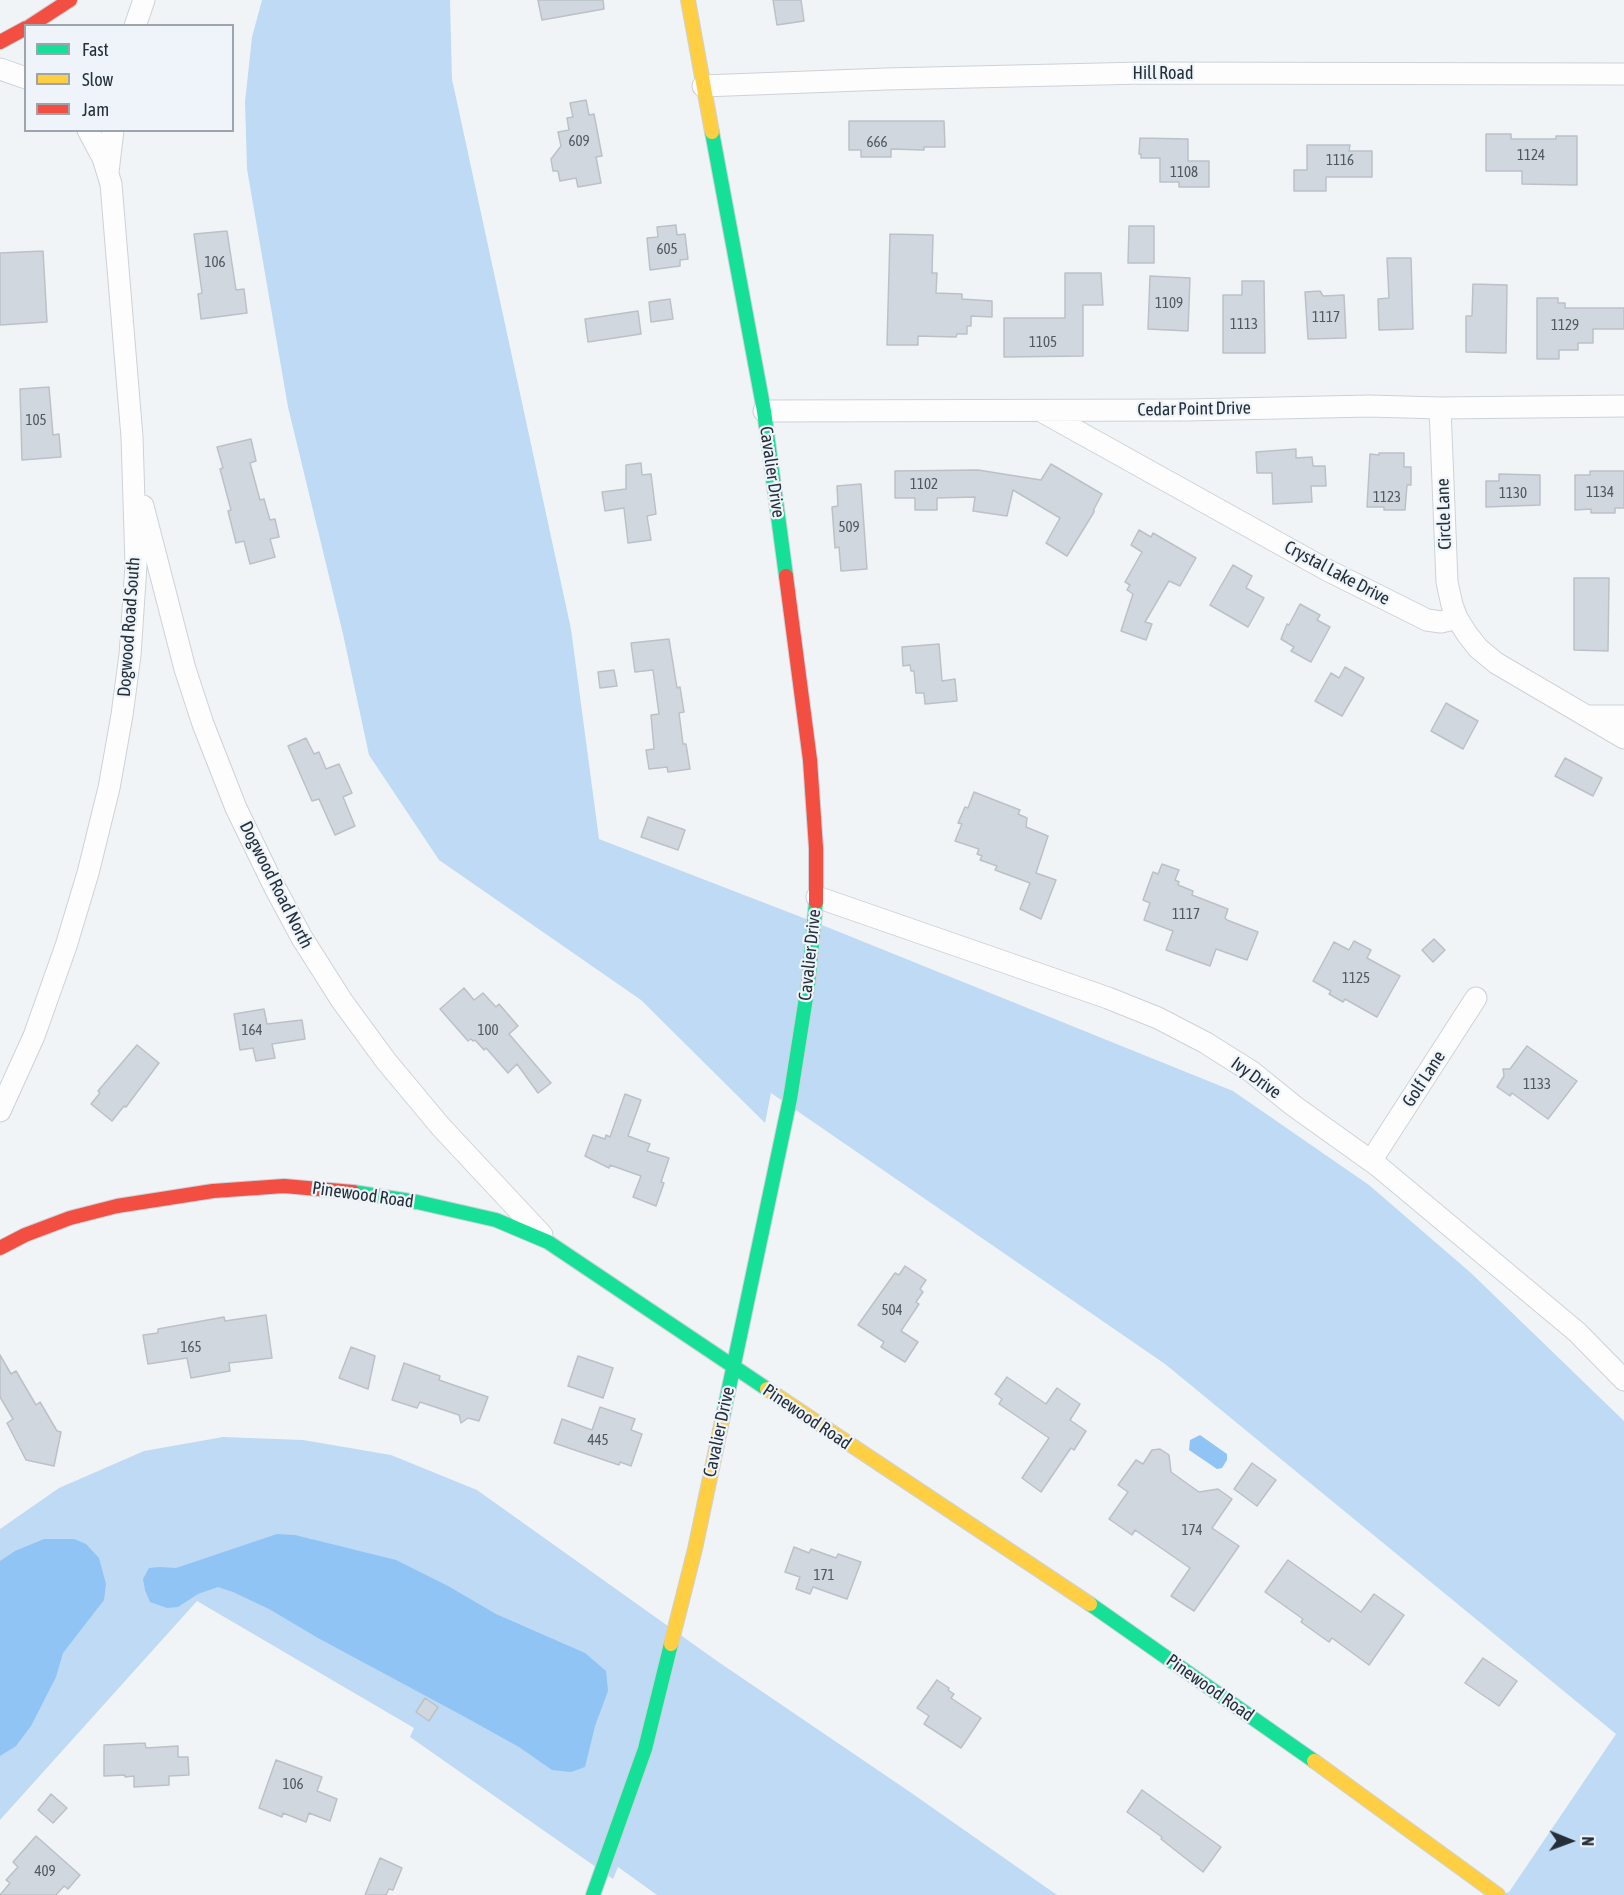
<!DOCTYPE html>
<html>
<head>
<meta charset="utf-8">
<style>
  body { margin:0 }
  #map { position:relative; width:1624px; height:1895px; overflow:hidden; background:#f1f4f6; font-family:"Asap Condensed",sans-serif }
  canvas { display:block }
  .legend { position:absolute; left:24px; top:24px; width:210px; height:108px; box-sizing:border-box; background:#eef4f9; border:2px solid #9da5ac; margin:0; padding:8px 10px; list-style:none; font-size:18px; color:#242f39 }
  .legend li { display:flex; align-items:center; gap:12px; height:30px }
  .legend b { width:30px; border:2px solid #9da5ac }
  .north { position:absolute; left:1540px; top:1811px; width:60px; height:60px; -webkit-text-stroke:4px #eef4f9; paint-order:stroke; rotate:91deg; font-size:16px; font-weight:700; line-height:24px; text-align:center; color:#242f39 }
  .north::after { content:''; display:block; margin:auto; width:21px; height:27px; background:#242f39; clip-path:polygon(50% 0,100% 100%,50% 72%,0 100%) }
</style>
</head>
<body>
<div id="map">
<canvas width="1624" height="1895"></canvas>
<ul class="legend">
<li><b style="height:8px;background:#16e098"></b>Fast</li>
<li><b style="height:8px;background:#ffcf43"></b>Slow</li>
<li><b style="height:8px;background:#f24e42"></b>Jam</li>
</ul>
<div class="north">N</div>
</div>
<script>
const ctx = document.querySelector('canvas').getContext('2d');
ctx.lineJoin = 'round';
function fillPath(path, color) {
  ctx.fillStyle = color;
  ctx.fill(path, 'evenodd');
}
function shape(rows) {
  const path = new Path2D();
  for (const r of rows) {
    path.moveTo(r[0], r[1]);
    for (let i = 2; i < r.length; i += 2) path.lineTo(r[i], r[i + 1]);
  }
  return path;
}
function stroke(path, color, width, dash) {
  ctx.strokeStyle = color;
  ctx.lineWidth = width;
  ctx.lineCap = dash ? 'butt' : 'round';
  ctx.setLineDash(dash || []);
  ctx.stroke(path);
}
function drawText(font, color, halo, rows, align = 'center') {
  ctx.font = font + ' "Asap Condensed",sans-serif';
  ctx.lineWidth = 4.5;
  ctx.setLineDash([]);
  ctx.textBaseline = 'middle';
  ctx.strokeStyle = halo;
  ctx.fillStyle = color;
  for (const [text, x, y, turn = 0] of rows) {
    ctx.save();
    ctx.translate(x, y);
    ctx.rotate((+turn || 0) * Math.PI / 180);
    ctx.textAlign = isNaN(turn) ? turn : align;
    if (halo) ctx.strokeText(text, 0, 0);
    ctx.fillText(text, 0, 0);
    ctx.restore();
  }
}
const green = shape([
  [262,0,450,0,452,79,571,629,599,839,827,927,1233,1091,1369,1185,1471,1273,1624,1421,1624,1895,1498,1895,1509,1892,1616,1734,1165,1364,771,1093,765,1123,641,1000,439,860,369,755,343,634,288,407,247,169,245,102,252,37],
  [223,1437,303,1440,391,1455,477,1490,717,1661,910,1792,1057,1895,657,1895,618,1867,613,1879,410,1737,414,1728,197,1601,0,1820,0,1529,59,1488,144,1451]
]);
const water = shape([
  [1200,1435,1227,1454,1227,1460,1222,1468,1217,1469,1189,1450,1190,1440],
  [277,1534,295,1535,396,1560,448,1586,496,1614,585,1653,606,1671,608,1691,595,1726,585,1767,571,1772,552,1770,519,1747,465,1717,318,1638,269,1609,233,1592,218,1587,198,1594,178,1607,167,1608,150,1602,145,1590,143,1579,149,1568,160,1567,176,1568],
  [44,1539,74,1539,86,1544,99,1558,106,1584,104,1600,63,1653,56,1677,31,1726,16,1746,0,1756,0,1561,15,1551]
]);
const building = shape([
  [538,0,603,0,604,9,542,20,538,0],
  [773,0,801,0,804,21,777,25,773,0],
  [586,100,589,115,594,114,602,156,596,157,601,183,578,187,576,178,560,181,558,171,553,171,551,159,561,146,558,132,569,130,567,118,573,117,570,103,586,100],
  [849,121,944,121,945,147,924,147,924,150,891,149,891,157,861,157,861,150,849,150,849,121],
  [1486,134,1511,134,1511,139,1556,139,1556,136,1577,136,1577,185,1522,184,1522,171,1486,171,1486,134],
  [1140,138,1188,139,1188,161,1209,161,1209,187,1179,187,1179,182,1160,182,1160,158,1141,158,1141,154,1139,154,1140,138],
  [1307,145,1350,145,1349,151,1372,151,1372,177,1326,177,1326,191,1294,191,1294,170,1307,170,1307,145],
  [676,225,677,235,685,234,688,259,680,260,680,266,650,270,647,238,658,237,657,227,676,225],
  [1129,226,1154,226,1154,263,1128,263,1129,226],
  [227,231,236,290,244,289,247,313,201,319,198,294,202,293,194,234,227,231],
  [890,234,933,235,932,273,937,273,936,293,962,294,962,299,992,301,992,317,971,316,971,326,967,326,967,334,957,334,956,337,918,336,918,345,887,345,890,234],
  [43,251,47,322,0,325,0,253,43,251],
  [1387,258,1411,258,1413,329,1379,330,1378,299,1389,298,1387,258],
  [1065,273,1101,273,1103,305,1083,305,1083,356,1004,357,1004,318,1065,318,1065,273],
  [1150,276,1190,278,1188,331,1148,329,1150,276],
  [1242,281,1264,281,1265,353,1223,353,1223,295,1242,295,1242,281],
  [1473,284,1507,285,1506,353,1466,352,1466,316,1472,316,1473,284],
  [1320,291,1323,296,1344,295,1346,338,1308,339,1305,292,1320,291],
  [1537,298,1558,298,1558,303,1565,303,1565,308,1624,308,1624,329,1593,329,1593,343,1578,343,1578,350,1559,350,1559,359,1537,359,1537,298],
  [670,299,673,319,651,322,649,302,670,299],
  [638,311,641,334,588,342,585,319,638,311],
  [49,387,53,435,59,434,61,457,22,460,20,389,49,387],
  [251,439,256,461,250,463,260,500,264,499,270,520,275,519,279,537,270,539,275,557,250,564,244,541,236,543,228,511,231,510,220,469,223,468,217,447,251,439],
  [1296,449,1296,458,1312,457,1313,466,1325,466,1326,486,1311,486,1312,502,1273,504,1272,473,1257,473,1256,452,1296,449],
  [1379,453,1404,453,1404,467,1411,467,1411,485,1407,485,1405,510,1384,510,1384,507,1367,507,1370,454,1379,455,1379,453],
  [641,463,642,475,651,474,656,514,647,516,651,540,628,543,624,508,605,511,602,492,626,489,626,465,641,463],
  [1051,464,1102,494,1094,509,1094,512,1067,556,1046,543,1060,518,1013,490,1007,516,973,511,975,497,937,498,937,510,915,510,915,498,895,498,895,471,978,470,1041,480,1051,464],
  [1590,471,1624,471,1624,508,1615,508,1615,513,1591,513,1591,509,1575,510,1575,475,1590,475,1590,471],
  [1499,474,1540,475,1540,505,1486,507,1486,481,1499,481,1499,474],
  [861,484,867,569,841,571,839,547,835,548,832,507,838,506,837,486,861,484],
  [1139,530,1151,537,1153,533,1196,558,1180,586,1169,581,1145,622,1152,624,1146,640,1121,631,1133,594,1127,590,1130,585,1125,582,1142,552,1131,545,1139,530],
  [1233,565,1252,576,1246,588,1264,598,1248,627,1210,605,1233,565],
  [1574,578,1609,578,1608,651,1574,650,1574,578],
  [1300,604,1320,615,1317,620,1330,627,1311,662,1291,651,1294,647,1281,639,1287,624,1289,625,1300,604],
  [669,639,677,688,680,687,684,712,679,713,683,744,686,744,690,769,668,772,667,767,649,769,646,750,654,749,651,715,659,714,653,670,635,672,631,643,669,639],
  [939,644,942,681,955,679,957,701,925,704,924,693,916,693,914,671,911,671,910,665,903,666,902,647,939,644],
  [1345,667,1364,678,1342,716,1315,701,1331,673,1339,678,1345,667],
  [614,670,617,686,600,688,598,672,614,670],
  [1446,703,1478,721,1463,749,1431,731,1446,703],
  [306,738,314,754,319,752,326,769,339,764,352,793,343,797,355,826,335,835,319,799,312,801,288,746,306,738],
  [1565,758,1602,778,1593,796,1555,776,1565,758],
  [974,792,1020,810,1018,814,1027,818,1026,827,1048,836,1036,873,1056,880,1041,919,1020,909,1030,883,995,870,997,866,980,860,982,856,977,854,979,849,955,841,962,824,958,823,965,807,968,808,974,792],
  [648,817,685,830,678,850,641,837,648,817],
  [1162,864,1179,870,1175,880,1179,882,1178,885,1193,891,1192,895,1228,909,1225,918,1227,920,1258,932,1247,960,1216,949,1210,966,1166,950,1173,931,1144,920,1150,903,1143,900,1153,872,1158,874,1162,864],
  [1434,939,1445,950,1433,962,1422,950,1434,939],
  [1354,941,1371,950,1367,958,1400,976,1377,1017,1345,999,1343,1002,1329,994,1331,991,1313,981,1334,942,1349,950,1354,941],
  [464,988,474,1000,483,993,496,1007,499,1004,518,1026,509,1034,551,1083,538,1093,517,1064,508,1073,486,1048,484,1050,475,1040,473,1041,471,1039,468,1041,440,1009,464,988],
  [264,1009,267,1024,302,1020,305,1039,272,1044,275,1058,256,1061,253,1048,240,1050,234,1014,264,1009],
  [137,1045,159,1063,126,1107,124,1106,112,1121,91,1104,100,1093,98,1091,137,1045],
  [1527,1046,1577,1081,1548,1119,1512,1093,1510,1096,1497,1087,1504,1076,1503,1069,1510,1069,1527,1046],
  [625,1094,641,1100,628,1136,650,1144,647,1151,669,1158,661,1182,664,1183,656,1206,633,1197,641,1176,610,1165,609,1168,585,1156,593,1135,605,1139,606,1135,610,1137,625,1094],
  [905,1266,926,1280,920,1289,923,1292,916,1302,919,1304,901,1331,918,1342,905,1362,881,1347,884,1342,858,1325,895,1273,899,1275,905,1266],
  [266,1315,272,1358,229,1363,230,1371,191,1378,187,1358,148,1364,143,1335,158,1333,158,1329,224,1317,225,1321,266,1315],
  [351,1347,375,1356,368,1389,339,1378,351,1347],
  [0,1355,11,1374,16,1371,36,1405,40,1402,57,1431,61,1432,54,1466,26,1460,7,1423,13,1419,0,1397,0,1355],
  [578,1356,613,1368,603,1398,568,1386,578,1356],
  [404,1363,440,1376,439,1380,488,1397,479,1421,468,1418,461,1423,459,1415,420,1402,417,1408,392,1400,404,1363],
  [1007,1377,1046,1404,1057,1388,1080,1404,1070,1420,1086,1431,1074,1450,1071,1448,1041,1492,1022,1478,1049,1438,999,1404,1002,1399,995,1394,1007,1377],
  [600,1407,635,1419,631,1430,642,1434,631,1466,620,1462,619,1465,554,1443,562,1419,592,1430,600,1407],
  [1160,1449,1169,1455,1171,1472,1199,1492,1218,1489,1232,1499,1212,1528,1239,1546,1194,1611,1171,1596,1190,1568,1135,1530,1132,1535,1109,1519,1128,1492,1118,1485,1136,1460,1143,1464,1152,1450,1160,1449],
  [1252,1463,1276,1480,1257,1506,1234,1489,1252,1463],
  [794,1547,809,1553,811,1549,836,1558,838,1554,861,1562,847,1599,813,1587,810,1594,796,1589,800,1577,785,1572,794,1547],
  [1288,1560,1361,1612,1374,1594,1404,1615,1369,1665,1332,1638,1329,1642,1301,1622,1303,1619,1265,1592,1288,1560],
  [1483,1658,1517,1681,1499,1706,1465,1683,1483,1658],
  [937,1680,949,1688,948,1690,954,1694,951,1698,981,1718,961,1748,924,1724,929,1716,917,1708,937,1680],
  [425,1698,438,1707,429,1721,416,1712,425,1698],
  [145,1743,146,1748,178,1746,178,1757,188,1757,189,1775,169,1776,169,1785,134,1787,134,1776,125,1777,125,1775,104,1776,104,1745,145,1743],
  [276,1760,322,1777,317,1791,337,1799,330,1821,309,1813,306,1822,283,1813,282,1817,259,1808,276,1760],
  [1142,1790,1221,1847,1203,1872,1161,1839,1162,1837,1127,1812,1142,1790],
  [51,1794,67,1808,53,1823,38,1810,51,1794],
  [36,1836,80,1875,68,1889,64,1886,56,1895,0,1895,10,1883,6,1880,18,1867,13,1862,36,1836],
  [380,1858,402,1868,393,1890,389,1889,386,1895,365,1895,380,1858]
]);
const street = shape([
  [135,26,144,0],
  [0,69,26,78],
  [703,86,886,79,1143,73,1624,74],
  [108,172,113,130],
  [1440,408,1447,582,1452,605,1457,618,1467,634,1478,648,1496,663,1624,738],
  [764,411,1187,410,1369,406,1440,408,1624,406],
  [1041,411,1327,570,1427,620,1441,622,1457,618],
  [143,506,185,669,203,724,236,808,274,886,302,938,342,1001,386,1061,441,1127,542,1235],
  [1587,716,1624,716],
  [817,897,1108,998,1158,1018,1206,1043,1252,1072,1294,1106,1378,1166,1577,1332,1624,1380],
  [0,1111,34,1036,66,946,88,873,109,788,122,715,130,655,136,565,132,437,111,184,103,158,88,130],
  [1371,1161,1476,998]
]);
const fast = shape([
  [712,132,764,411,786,576],
  [353,1192,417,1202,496,1220,548,1242,767,1389],
  [723,1416,790,1099,808,985,816,902],
  [1090,1604,1314,1761],
  [593,1895,645,1749,671,1644]
]);
const slow = shape([
  [688,0,712,132],
  [767,1389,1090,1604],
  [671,1644,695,1549,723,1416],
  [1314,1761,1498,1895]
]);
const jam = shape([
  [30,26,70,0],
  [0,42,26,28],
  [786,576,810,760,816,848,816,902],
  [0,1248,25,1235,70,1218,117,1206,213,1191,284,1186,353,1192]
]);
const numberNames = [
  ["609",579,141],
  ["666",877,142],
  ["1124",1531,155],
  ["1116",1340,160],
  ["1108",1184,172],
  ["605",667,249],
  ["106",215,262],
  ["1109",1169,303],
  ["1117",1326,317],
  ["1113",1244,324],
  ["1129",1565,325],
  ["1105",1043,342],
  ["105",36,420],
  ["1102",924,484],
  ["1134",1600,492],
  ["1130",1513,493],
  ["1123",1387,497],
  ["509",849,527],
  ["1117",1186,914],
  ["1125",1356,978],
  ["164",252,1030],
  ["100",488,1030],
  ["1133",1537,1084],
  ["504",892,1310],
  ["165",191,1347],
  ["445",598,1440],
  ["174",1192,1530],
  ["171",824,1575],
  ["106",293,1784],
  ["409",45,1871]
];
const streetNames = [
  ["Hill Road",1163,73],
  ["Cedar Point Drive",1194,409,-1],
  ["Cavalier Drive",772,472,82],
  ["Circle Lane",1444,514,-92],
  ["Crystal Lake Drive",1337,573,28],
  ["Dogwood Road South",129,627,-86],
  ["Dogwood Road North",276,885,63],
  ["Cavalier Drive",810,955,-84],
  ["Ivy Drive",1256,1078,36],
  ["Golf Lane",1424,1079,-57],
  ["Pinewood Road",363,1195,8],
  ["Pinewood Road",807,1417,34],
  ["Cavalier Drive",719,1432,-78],
  ["Pinewood Road",1210,1688,35]
];
fillPath(green, '#bfdaf4');
fillPath(water, '#90c4f4');
fillPath(building, '#d1d7de');
stroke(building, '#bbc1c7', 1.5);
stroke(street, '#ccd2d8', 23);
stroke(fast, '#ccd2d8', 16);
stroke(slow, '#ccd2d8', 16);
stroke(jam, '#ccd2d8', 16);
stroke(street, '#fdfdfe', 21);
stroke(fast, '#16e098', 14);
stroke(slow, '#ffcf43', 14);
stroke(jam, '#f24e42', 14);
drawText('15px', '#4f5962', null, numberNames);
drawText('18px', '#242f39', '#eef4f9', streetNames);
</script>
</body>
</html>
